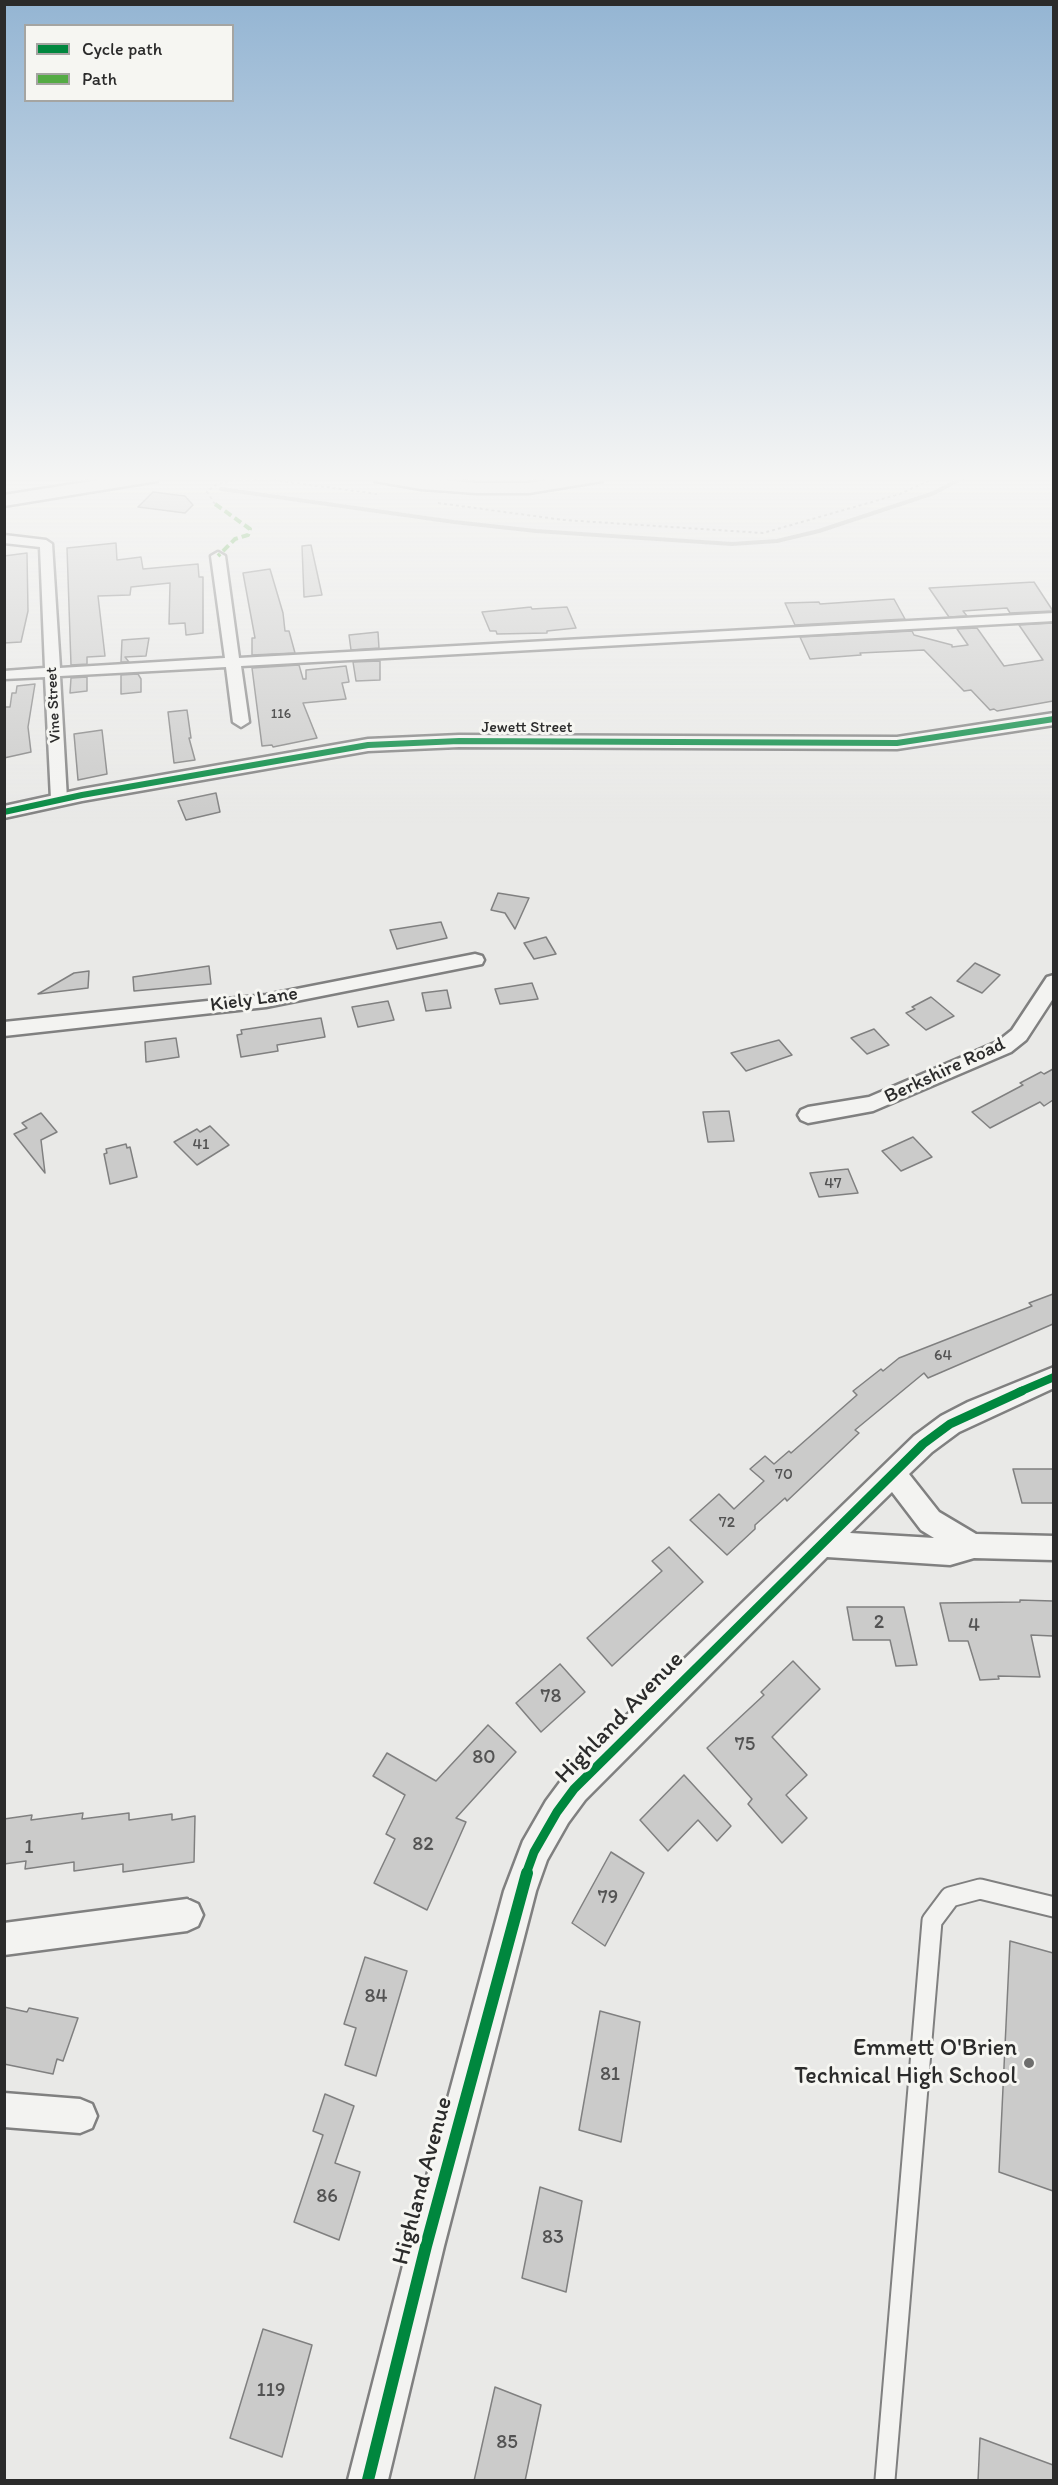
<!DOCTYPE html>
<html>
<head>
<meta charset="utf-8">
<style>
  body { margin:0 }
  #map { position:relative; width:1058px; height:2485px; overflow:hidden; background:#e9e9e7; font-family:Itim,sans-serif }
  canvas { display:block }
  .frame { position:absolute; inset:0; border:6px solid #2b2b2b; pointer-events:none }
  .legend { position:absolute; left:24px; top:24px; width:210px; height:78px; box-sizing:border-box; background:#f6f6f2; border:2px solid #a5a5a2; margin:0; padding:8px 10px; list-style:none; font-size:18px; color:#2b2b2b }
  .legend li { display:flex; align-items:center; gap:12px; height:30px }
  .legend b { width:30px; border:2px solid #a5a5a2 }
</style>
</head>
<body>
<div id="map">
<canvas width="1058" height="2485"></canvas>
<div class="frame"></div>
<ul class="legend">
<li><b style="height:8px;background:#00873e"></b>Cycle path</li>
<li><b style="height:8px;background:#54ab44"></b>Path</li>
</ul>
</div>
<script>
const ctx = document.querySelector('canvas').getContext('2d');
ctx.lineJoin = 'round';
function shape(rows) {
  const path = new Path2D();
  for (const r of rows) {
    path.moveTo(r[0], r[1]);
    for (let i = 2; i < r.length; i += 2) path.lineTo(r[i], r[i + 1]);
  }
  return path;
}
function stroke(path, color, width, dash) {
  ctx.strokeStyle = color;
  ctx.lineWidth = width;
  ctx.lineCap = dash ? 'butt' : 'round';
  ctx.setLineDash(dash || []);
  ctx.stroke(path);
}
function fillPath(path, color) {
  ctx.fillStyle = color;
  ctx.fill(path, 'evenodd');
}
function drawText(font, color, halo, rows, align = 'center') {
  ctx.font = font + ' Itim,sans-serif';
  ctx.lineWidth = 6;
  ctx.setLineDash([]);
  ctx.textBaseline = 'middle';
  ctx.strokeStyle = halo;
  ctx.fillStyle = color;
  for (const [text, x, y, turn = 0] of rows) {
    ctx.save();
    ctx.translate(x, y);
    ctx.rotate((+turn || 0) * Math.PI / 180);
    ctx.textAlign = isNaN(turn) ? turn : align;
    if (halo) ctx.strokeText(text, 0, 0);
    ctx.fillText(text, 0, 0);
    ctx.restore();
  }
}
const stream = shape([
  [221,489,454,522,536,531,732,544,777,541,819,531,934,493,964,477]
]);
const building = shape([
  [153,492,185,496,193,505,185,513,138,507,153,492],
  [116,543,117,560,141,557,143,569,198,564,199,577,203,577,203,633,186,635,185,623,169,624,170,583,131,587,130,595,98,596,105,656,87,657,87,664,71,665,67,548,116,543],
  [311,545,322,595,304,597,302,546,311,545],
  [27,553,28,611,21,642,4,643,4,556,27,553],
  [270,569,283,613,285,631,289,631,295,653,252,655,252,638,255,638,243,573,270,569],
  [1034,582,1053,611,1010,613,1007,608,963,611,967,616,949,617,929,588,1034,582],
  [894,599,905,619,795,625,785,603,819,602,820,604,894,599],
  [531,607,532,609,567,607,576,628,547,631,547,633,497,634,496,631,490,631,482,612,531,607],
  [1053,623,1053,701,997,711,994,709,990,710,971,690,964,691,924,650,860,653,861,655,810,659,800,637,912,631,914,635,952,645,952,647,968,645,957,629,977,628,1004,666,1043,660,1019,625,1053,623],
  [378,632,379,648,351,650,349,635,378,632],
  [149,638,146,656,125,657,129,662,121,662,122,640,149,638],
  [380,661,380,680,356,681,353,662,380,661],
  [299,665,303,679,306,679,306,670,346,666,349,682,342,683,346,699,303,703,317,738,273,747,272,745,262,746,252,668,299,665],
  [138,674,141,679,141,692,121,694,121,675,138,674],
  [87,677,87,691,70,693,71,678,87,677],
  [35,684,28,727,31,752,4,758,4,707,10,707,12,693,16,693,17,686,35,684],
  [187,710,191,738,189,738,195,760,174,763,168,712,187,710],
  [102,730,107,774,78,780,74,734,102,730],
  [216,793,220,812,186,820,178,801,216,793],
  [498,893,529,898,515,929,505,913,491,910,498,893],
  [441,922,447,938,397,949,390,930,441,922],
  [546,937,556,954,534,959,524,943,546,937],
  [975,963,1000,975,982,993,957,981,975,963],
  [209,966,211,984,134,991,133,977,209,966],
  [89,971,88,988,38,994,74,973,89,971],
  [532,983,538,999,500,1004,495,989,532,983],
  [447,990,451,1008,426,1011,422,993,447,990],
  [931,997,954,1016,926,1030,906,1013,915,1009,912,1007,931,997],
  [388,1001,394,1020,358,1027,352,1007,388,1001],
  [321,1018,325,1037,277,1045,278,1051,241,1057,237,1035,242,1034,241,1030,321,1018],
  [874,1029,889,1045,867,1054,851,1038,874,1029],
  [176,1038,179,1057,146,1062,145,1042,176,1038],
  [779,1040,792,1055,746,1071,731,1053,779,1040],
  [1053,1069,1053,1100,1044,1106,1040,1102,990,1128,972,1112,1023,1085,1020,1083,1041,1072,1044,1074,1053,1069],
  [729,1111,734,1141,708,1142,703,1112,729,1111],
  [41,1113,57,1132,41,1140,45,1173,14,1134,27,1128,22,1123,41,1113],
  [210,1126,229,1145,197,1165,174,1142,197,1129,200,1132,210,1126],
  [913,1137,932,1157,901,1171,882,1151,913,1137],
  [126,1144,127,1148,130,1147,137,1177,110,1184,104,1154,107,1153,106,1149,126,1144],
  [848,1169,858,1193,819,1197,810,1173,848,1169],
  [1053,1294,1053,1324,928,1378,924,1373,855,1430,859,1433,787,1501,785,1498,755,1525,755,1529,727,1555,690,1520,719,1494,734,1509,764,1481,750,1469,765,1456,774,1464,789,1451,791,1453,857,1395,853,1391,881,1369,883,1371,899,1358,1032,1306,1029,1303,1053,1294],
  [1013,1469,1053,1469,1053,1503,1022,1503,1013,1469],
  [669,1547,703,1582,612,1666,587,1638,662,1571,652,1561,669,1547],
  [1020,1600,1053,1601,1053,1636,1031,1635,1040,1677,998,1676,999,1679,980,1680,968,1641,949,1641,940,1603,1020,1602,1020,1600],
  [847,1607,904,1607,917,1665,896,1666,890,1640,853,1640,847,1607],
  [793,1661,820,1689,772,1737,807,1775,786,1795,807,1818,782,1843,748,1804,752,1799,707,1748,764,1695,761,1692,793,1661],
  [560,1664,585,1692,541,1732,516,1703,560,1664],
  [488,1725,516,1752,456,1818,466,1822,427,1910,374,1883,395,1839,386,1834,405,1795,373,1776,387,1753,436,1781,488,1725],
  [684,1775,731,1826,717,1841,698,1820,668,1851,640,1820,684,1775],
  [83,1813,82,1819,129,1813,129,1820,172,1814,172,1820,195,1816,194,1862,123,1872,123,1864,74,1871,74,1862,25,1869,26,1861,4,1864,4,1819,32,1815,31,1820,83,1813],
  [611,1852,644,1873,605,1946,572,1923,611,1852],
  [1010,1941,1053,1953,1053,2191,999,2172,1010,1941],
  [365,1957,407,1971,376,2076,345,2065,356,2028,344,2024,365,1957],
  [4,2007,27,2012,29,2008,78,2018,63,2061,57,2059,53,2074,4,2064,4,2007],
  [600,2011,640,2022,621,2142,579,2130,600,2011],
  [325,2094,354,2106,335,2163,360,2172,339,2240,294,2222,323,2135,313,2131,325,2094],
  [540,2187,582,2201,566,2292,522,2278,540,2187],
  [263,2329,312,2345,282,2457,230,2438,263,2329],
  [495,2387,541,2405,525,2481,474,2481,495,2387],
  [980,2438,1053,2465,1053,2481,978,2481,980,2438]
]);
const path = shape([
  [438,503,564,520,763,533,900,494,937,477],
  [215,504,207,492,215,485,234,480,266,479,377,494]
]);
const service = shape([
  [885,2480,932,1921,950,1897,980,1889,1054,1907]
]);
const minor = shape([
  [4,535,46,540,52,544,60,668,225,658,211,556,218,552,225,556,239,658,1054,613,1054,621,241,666,249,722,241,727,233,722,226,667,60,676,67,799,59,804,51,799,45,677,4,679,4,671,45,668,40,547,4,543,4,535],
  [475,954,482,956,484,960,482,964,266,1007,4,1036,4,1022,266,995,475,954],
  [1054,975,1054,997,1026,1040,1011,1052,873,1111,808,1123,801,1120,798,1115,801,1110,808,1107,869,1097,997,1042,1012,1030,1047,977,1054,975],
  [1054,1367,1054,1388,959,1432,932,1452,909,1474,939,1512,976,1534,1054,1536,1054,1560,974,1558,950,1565,827,1557,585,1800,568,1823,547,1860,536,1891,444,2246,388,2480,348,2480,408,2246,504,1891,523,1841,546,1801,563,1778,639,1703,914,1436,941,1416,968,1402,1054,1367],
  [892,1492,921,1530,934,1538,850,1533,892,1492],
  [187,1899,198,1904,203,1915,198,1926,187,1931,4,1955,4,1923,187,1899],
  [4,2093,80,2099,92,2104,97,2116,92,2128,80,2133,4,2127,4,2093]
]);
const tertiary = shape([
  [1054,713,1054,725,897,749,459,747,368,751,82,801,4,818,4,806,82,789,368,739,459,735,897,737,1054,713]
]);
const secondary = shape([
  [118,477,160,477,157,481,151,482,4,506,4,495,118,477],
  [372,477,412,477,476,483,529,483,563,477,605,477,602,481,596,482,529,493,476,493,421,489,375,481,372,477]
]);
const quiet = shape([
  [215,504,250,529,248,535,235,539,218,556]
]);
const cyclewayFar3 = shape([
  [4,812,82,795,368,745,459,741,897,743,1054,719]
]);
const cyclewayFar2 = shape([
  [1019,1392,1054,1377]
]);
const cyclewayFar1 = shape([
  [526,1874,534,1852,557,1812,574,1789,923,1444,950,1424,1022,1391]
]);
const cycleway = shape([
  [368,2480,426,2246,527,1873]
]);
const markers = [
  [1029,2063,6,"#6e6e6d"]
];
const farNumbernames = [
  ["116",281,714]
];
const farStreetnames = [
  ["Vine Street",54,705,-93],
  ["Jewett Street",527,728]
];
const numberNames = [
  ["41",201,1145],
  ["47",833,1184],
  ["64",943,1356],
  ["70",784,1475],
  ["72",727,1523]
];
const streetNames = [
  ["Kiely Lane",254,1000,-8],
  ["Berkshire Road",945,1071,-25]
];
const nearNumbernames = [
  ["2",879,1623],
  ["4",974,1626],
  ["78",551,1697],
  ["75",745,1745],
  ["80",484,1758],
  ["82",423,1845],
  ["1",29,1848],
  ["79",608,1898],
  ["84",376,1997],
  ["81",610,2075],
  ["86",327,2197],
  ["83",553,2238],
  ["119",271,2391],
  ["85",507,2443]
];
const nearStreetnames = [
  ["Highland Avenue",620,1718,-46],
  ["Highland Avenue",423,2181,-75]
];
const nearPoinames = [
  ["Emmett O'Brien",1017,2049],
  ["Technical High School",1017,2077]
];
stroke(stream, '#b7b7b4', 4);
fillPath(building, '#cbcbca');
stroke(building, '#808080', 1.5);
stroke(service, '#808080', 23);
stroke(minor, '#808080', 5);
stroke(tertiary, '#808080', 5);
stroke(secondary, '#808080', 5);
stroke(path, '#aeaead', 2, [3, 3]);
stroke(service, '#f3f3f1', 19);
fillPath(minor, '#f3f3f1');
fillPath(tertiary, '#f3f3f1');
fillPath(secondary, '#f3f3f1');
stroke(quiet, '#54ab44', 4, [8, 4]);
stroke(cyclewayFar3, '#00873e', 6);
stroke(cyclewayFar2, '#00873e', 8);
stroke(cyclewayFar1, '#00873e', 9);
stroke(cycleway, '#00873e', 12);
const sky = ctx.createLinearGradient(0, 0, 0, 825);
sky.addColorStop(0, '#94b5d3');
sky.addColorStop(0.58, '#f5f5f4');
sky.addColorStop(1, '#f5f5f400');
ctx.fillStyle = sky;
ctx.fillRect(0, 0, 1058, 825);
for (const [x, y, r, color] of markers) {
  const dot = new Path2D();
  dot.arc(x, y, r, 0, 2 * Math.PI);
  ctx.fillStyle = color;
  ctx.fill(dot);
  stroke(dot, '#f6f6f2', 2);
}
drawText('14px', '#535353', null, farNumbernames);
drawText('16px', '#2b2b2b', '#f6f6f2', farStreetnames);
drawText('16px', '#535353', null, numberNames);
drawText('20px', '#2b2b2b', '#f6f6f2', streetNames);
drawText('20px', '#535353', null, nearNumbernames);
drawText('24px', '#2b2b2b', '#f6f6f2', nearStreetnames);
drawText('24px', '#2b2b2b', '#f6f6f2', nearPoinames, 'right');
</script>
</body>
</html>
